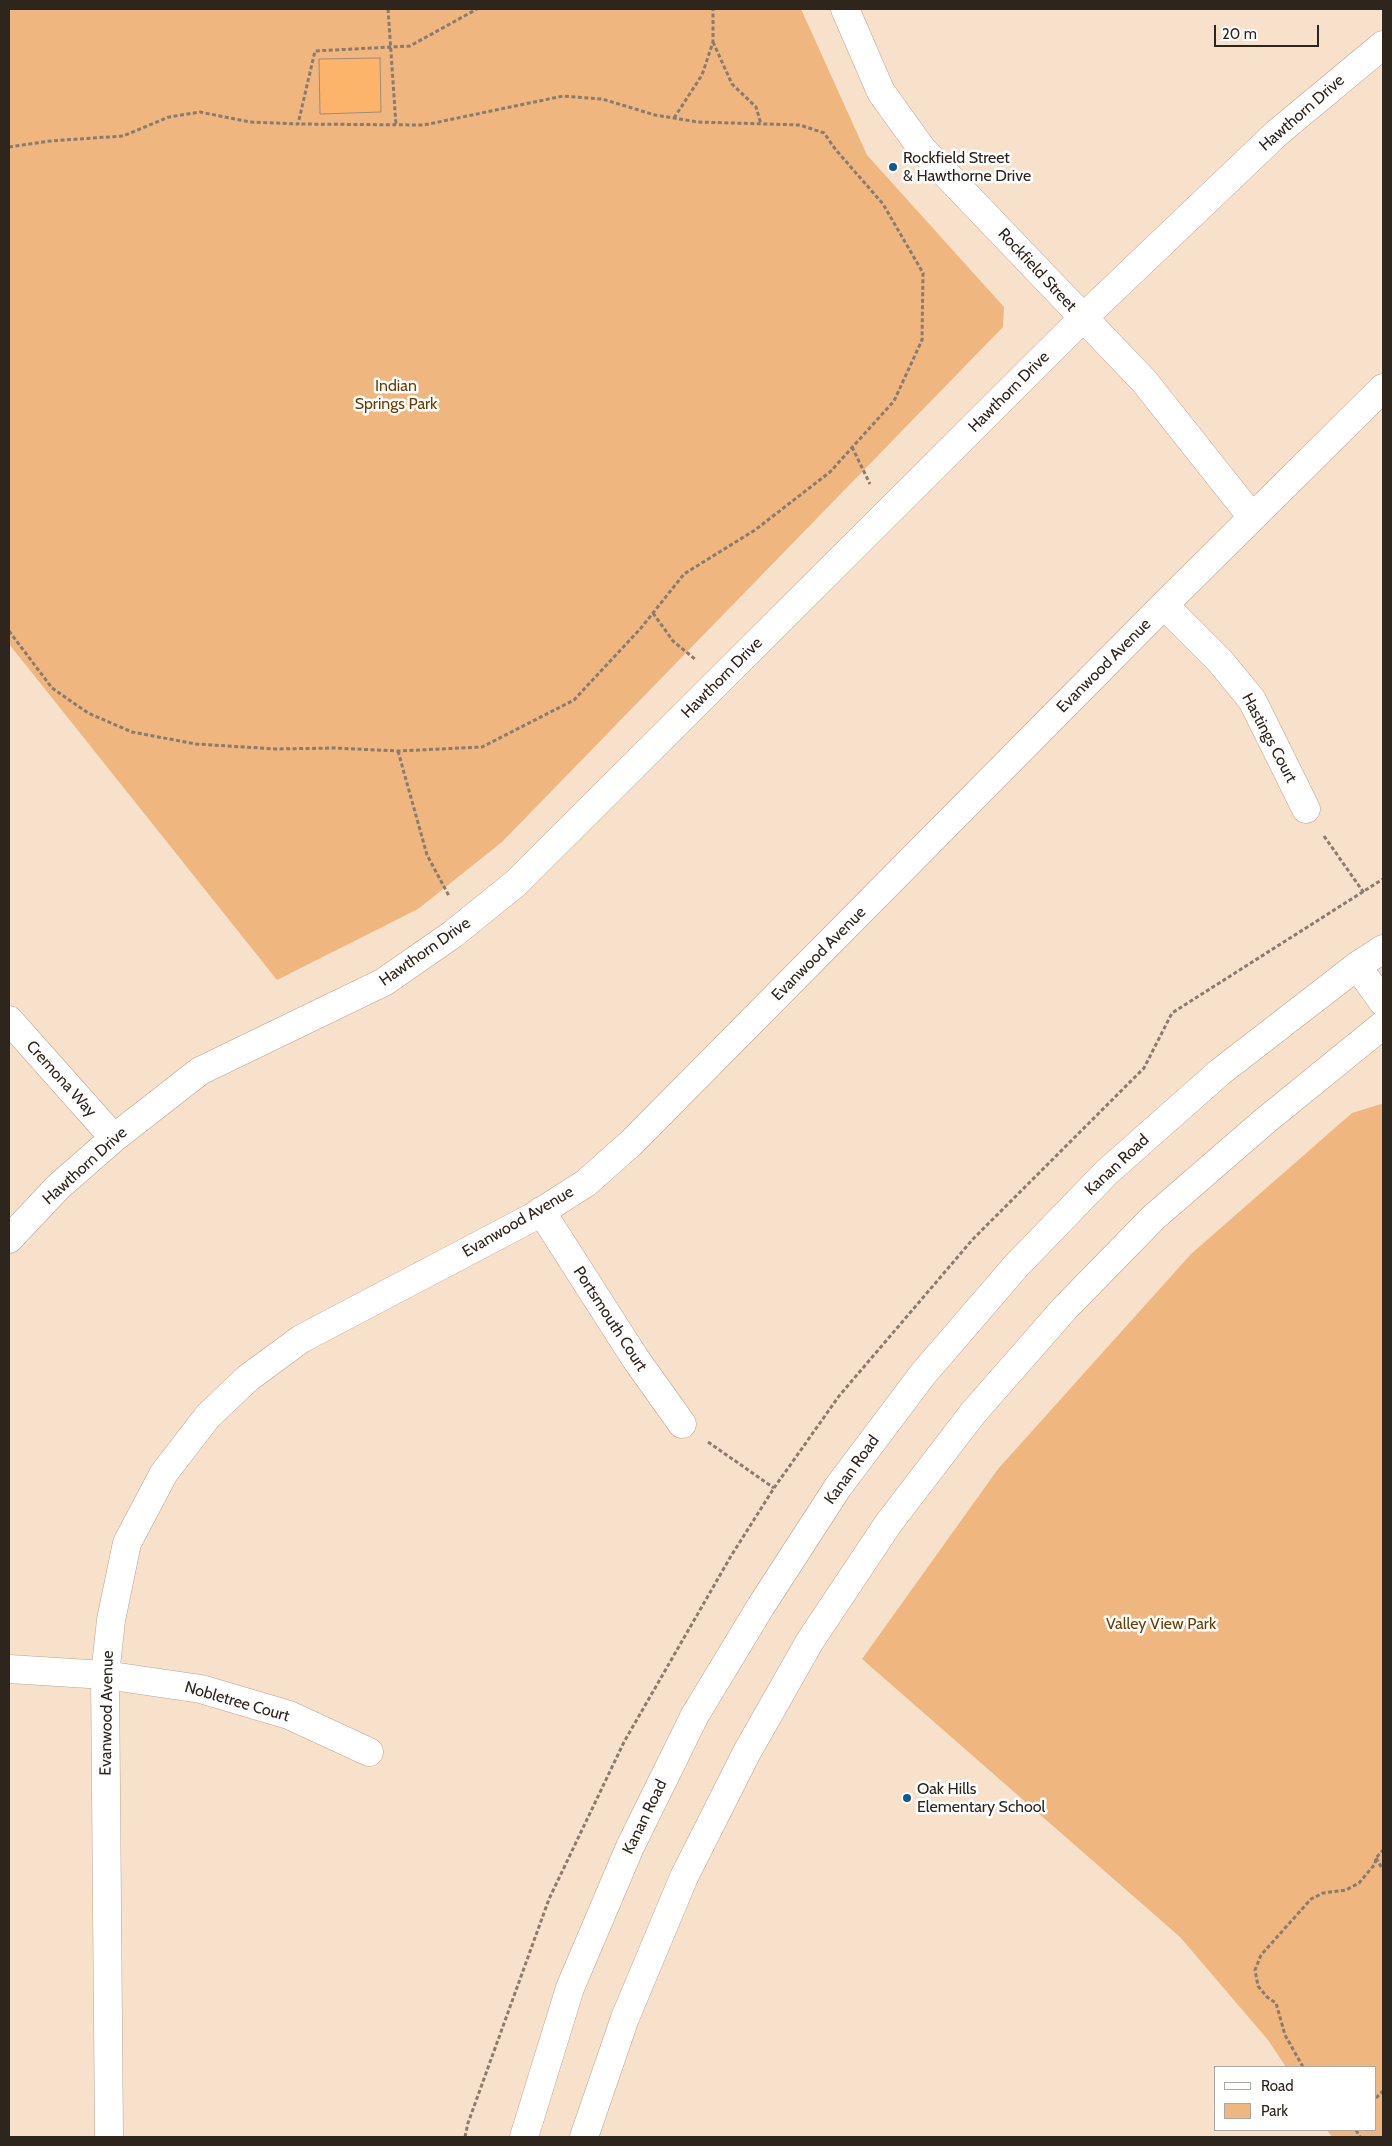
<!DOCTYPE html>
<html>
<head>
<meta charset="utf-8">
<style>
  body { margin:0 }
  #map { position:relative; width:1392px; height:2146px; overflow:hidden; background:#f8e1ca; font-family:Cabin,sans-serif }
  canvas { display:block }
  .frame { position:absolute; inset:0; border:10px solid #2e251c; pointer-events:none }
  .legend { position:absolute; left:1214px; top:2066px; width:162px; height:65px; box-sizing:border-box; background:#fff; border:1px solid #aba8a4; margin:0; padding:6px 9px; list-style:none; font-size:15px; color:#2e251c }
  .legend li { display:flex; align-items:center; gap:10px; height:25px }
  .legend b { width:25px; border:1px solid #aba8a4 }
  .scale { position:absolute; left:1214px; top:25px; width:105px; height:22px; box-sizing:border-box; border:2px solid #2e251c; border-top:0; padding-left:6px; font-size:15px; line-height:18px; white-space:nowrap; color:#2e251c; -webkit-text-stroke:4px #fff; paint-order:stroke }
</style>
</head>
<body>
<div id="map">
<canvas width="1392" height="2146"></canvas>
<div class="frame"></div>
<ul class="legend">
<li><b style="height:6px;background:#fff"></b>Road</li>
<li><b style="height:14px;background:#efb77f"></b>Park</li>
</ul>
<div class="scale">20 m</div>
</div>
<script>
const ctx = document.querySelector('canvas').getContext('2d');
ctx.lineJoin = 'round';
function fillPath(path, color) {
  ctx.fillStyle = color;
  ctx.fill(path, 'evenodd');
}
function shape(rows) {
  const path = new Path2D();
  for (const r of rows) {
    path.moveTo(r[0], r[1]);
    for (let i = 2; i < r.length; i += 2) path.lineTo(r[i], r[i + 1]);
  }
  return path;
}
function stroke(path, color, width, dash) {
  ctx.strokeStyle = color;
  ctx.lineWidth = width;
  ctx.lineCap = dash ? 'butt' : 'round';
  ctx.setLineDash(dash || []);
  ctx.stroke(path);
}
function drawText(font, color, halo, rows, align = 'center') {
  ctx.font = font + ' Cabin,sans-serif';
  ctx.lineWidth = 5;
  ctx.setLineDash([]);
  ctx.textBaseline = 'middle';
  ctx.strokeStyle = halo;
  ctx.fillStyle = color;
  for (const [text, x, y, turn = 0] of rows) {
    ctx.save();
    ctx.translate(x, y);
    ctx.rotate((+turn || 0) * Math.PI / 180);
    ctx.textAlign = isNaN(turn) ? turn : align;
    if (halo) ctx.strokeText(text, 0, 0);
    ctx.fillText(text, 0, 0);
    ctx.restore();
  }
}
const green = shape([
  [9,9,801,9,867,155,1004,307,1003,327,502,842,418,909,277,980,9,644],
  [1381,1104,1383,1105,1383,2137,1332,2137,1327,2130,1376,2130,1376,2067,1286,2067,1268,2040,1180,1937,862,1659,998,1469,1191,1254,1352,1113]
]);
const building = shape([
  [380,58,381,112,320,114,319,59,380,58]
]);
const path = shape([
  [388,9,396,125],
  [713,42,732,84,756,107,761,124],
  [674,118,702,75,713,42,713,9],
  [9,147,50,141,123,136,169,117,200,112,250,122,298,124,315,51,410,46,477,9],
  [852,447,870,484],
  [653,613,673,641,696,660],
  [9,631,52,688,88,713,132,732,196,744,276,749,335,748,398,751,482,747,574,700,641,628,684,574,755,530,830,472,894,401,922,340,923,273,883,204,836,150,824,133,800,125,698,122,655,115,602,99,563,96,424,125,298,124],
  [398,751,427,855,449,896],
  [1324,836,1364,893],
  [708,1442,774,1488],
  [1376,1858,1383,1870],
  [1303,2067,1285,2035,1276,2003,1267,1997,1258,1986,1255,1970,1261,1955,1311,1899,1323,1893,1346,1890,1359,1883,1375,1864,1376,1858,1383,1850],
  [1376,2098,1383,2091],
  [1356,2130,1360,2137],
  [465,2137,468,2123,549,1899,624,1742,731,1556,774,1488,839,1396,973,1239,1144,1068,1172,1013,1383,879]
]);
const street = shape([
  [845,9,881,92,922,149,1144,381,1252,517],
  [1164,605,1220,661,1252,700,1306,809],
  [1357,966,1383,1002],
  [9,1020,114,1138],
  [541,1211,635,1358,682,1424],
  [9,1239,58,1187,114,1138,200,1071,384,982,453,934,516,883,1083,318,1277,133,1383,45],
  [9,1669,105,1675,201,1689,289,1715,369,1752],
  [109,2137,105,1675,111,1620,127,1543,164,1473,208,1416,248,1378,301,1339,531,1218,586,1183,631,1143,1164,605,1383,388]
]);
const secondary = shape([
  [524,2137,570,1988,630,1847,695,1715,761,1606,838,1487,923,1374,1016,1266,1107,1172,1220,1072,1357,966,1383,949],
  [584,2137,625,2018,684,1877,747,1752,810,1641,888,1524,973,1413,1065,1308,1154,1217,1266,1120,1383,1025]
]);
const markers = [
  [893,167,5,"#115a8e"],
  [907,1798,5,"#115a8e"]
];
const streetNames = [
  ["Hawthorn Drive",1302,113,-41],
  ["Rockfield Street",1037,270,47],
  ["Hawthorn Drive",1009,392,-45],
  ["Evanwood Avenue",1104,666,-45],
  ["Hawthorn Drive",722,678,-45],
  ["Hastings Court",1269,738,62],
  ["Hawthorn Drive",425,952,-35],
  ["Evanwood Avenue",819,954,-45],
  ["Cremona Way",61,1079,48],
  ["Kanan Road",1117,1165,-43],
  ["Hawthorn Drive",85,1166,-42],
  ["Evanwood Avenue",518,1222,-30],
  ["Portsmouth Court",610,1319,57],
  ["Kanan Road",852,1470,-54],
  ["Nobletree Court",237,1702,16],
  ["Evanwood Avenue",107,1713,-89],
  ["Kanan Road",645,1817,-64]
];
const poiNames = [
  ["Rockfield Street",903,158],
  ["& Hawthorne Drive",903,176],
  ["Oak Hills",917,1789],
  ["Elementary School",917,1807]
];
const parkNames = [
  ["Indian",396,386],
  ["Springs Park",396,404],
  ["Valley View Park",1161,1624]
];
fillPath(green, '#efb77f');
fillPath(building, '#fbb46a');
stroke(building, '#a18b76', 1);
stroke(street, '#bba48f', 29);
stroke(secondary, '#bba48f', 29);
stroke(path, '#8b7b6c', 3, [4, 2.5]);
stroke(street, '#fff', 28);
stroke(secondary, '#fff', 28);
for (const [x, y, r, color] of markers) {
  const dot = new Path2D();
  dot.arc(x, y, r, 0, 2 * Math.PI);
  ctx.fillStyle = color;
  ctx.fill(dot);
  stroke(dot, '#fff', 2);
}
drawText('16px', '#2e251c', '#fff', streetNames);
drawText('16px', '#2e251c', '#fff', poiNames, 'left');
drawText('16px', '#6b3e00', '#fff', parkNames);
</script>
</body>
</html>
